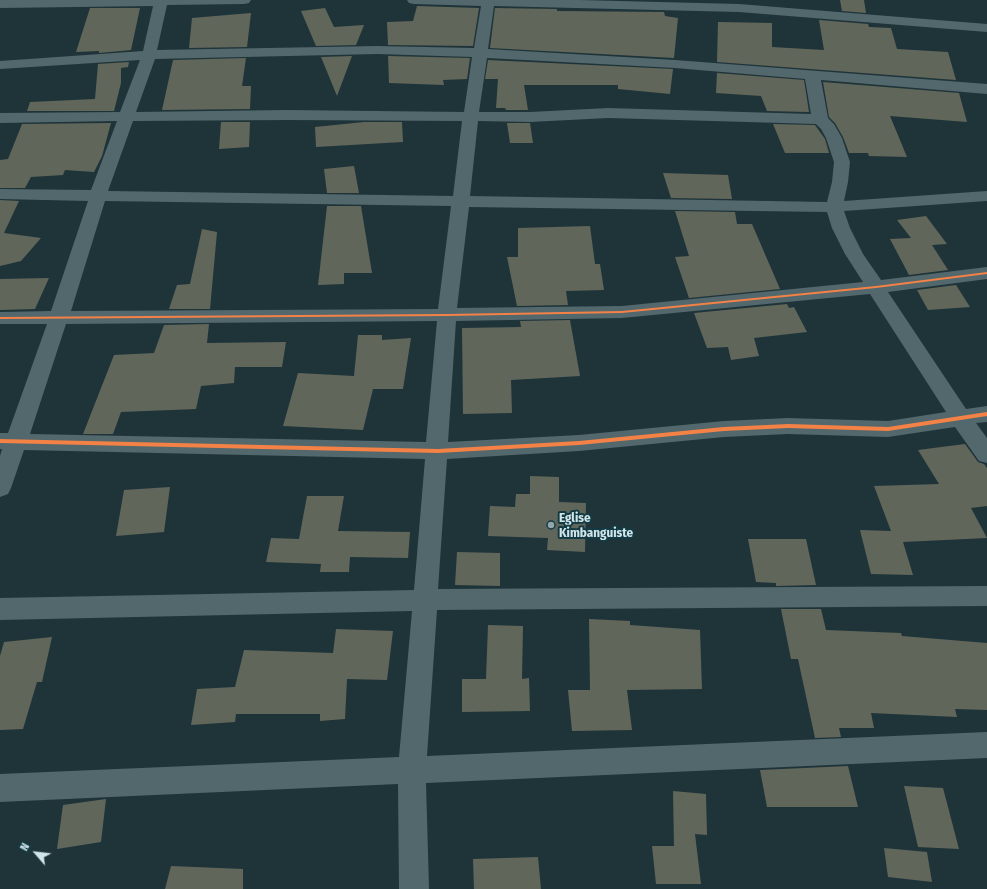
<!DOCTYPE html>
<html>
<head>
<meta charset="utf-8">
<style>
  body { margin:0 }
  #map { position:relative; width:987px; height:889px; overflow:hidden; background:#1f3439; font-family:"Fira Sans Condensed",sans-serif }
  canvas { display:block }
  .north { position:absolute; left:16px; top:833px; width:40px; height:40px; -webkit-text-stroke:3px #143b44; paint-order:stroke; rotate:298deg; font-size:11px; font-weight:700; line-height:16px; text-align:center; color:#d0e5ea }
  .north::after { content:''; display:block; margin:auto; width:14px; height:18px; background:#d0e5ea; clip-path:polygon(50% 0,100% 100%,50% 72%,0 100%) }
</style>
</head>
<body>
<div id="map">
<canvas width="987" height="889"></canvas>
<div class="north">N</div>
</div>
<script>
const ctx = document.querySelector('canvas').getContext('2d');
ctx.lineJoin = 'round';
function fillPath(path, color) {
  ctx.fillStyle = color;
  ctx.fill(path, 'evenodd');
}
function shape(rows) {
  const path = new Path2D();
  for (const r of rows) {
    path.moveTo(r[0], r[1]);
    for (let i = 2; i < r.length; i += 2) path.lineTo(r[i], r[i + 1]);
  }
  return path;
}
function stroke(path, color, width, dash) {
  ctx.strokeStyle = color;
  ctx.lineWidth = width;
  ctx.lineCap = dash ? 'butt' : 'round';
  ctx.setLineDash(dash || []);
  ctx.stroke(path);
}
function drawText(font, color, halo, rows, align = 'center') {
  ctx.font = font + ' "Fira Sans Condensed",sans-serif';
  ctx.lineWidth = 4;
  ctx.setLineDash([]);
  ctx.textBaseline = 'middle';
  ctx.strokeStyle = halo;
  ctx.fillStyle = color;
  for (const [text, x, y, turn = 0] of rows) {
    ctx.save();
    ctx.translate(x, y);
    ctx.rotate((+turn || 0) * Math.PI / 180);
    ctx.textAlign = isNaN(turn) ? turn : align;
    if (halo) ctx.strokeText(text, 0, 0);
    ctx.fillText(text, 0, 0);
    ctx.restore();
  }
}
const building = shape([
  [840,0,864,0,866,13,842,11],
  [417,6,479,8,473,46,388,45,387,22,413,21],
  [90,8,140,8,131,50,99,53,99,51,76,52],
  [325,8,334,27,364,25,356,45,316,46,301,11],
  [495,8,557,9,557,11,664,12,665,16,678,18,674,58,490,48],
  [251,13,247,47,189,48,192,18],
  [819,20,868,24,869,27,891,28,897,49,948,52,956,80,717,62,718,22,772,23,772,47,824,50],
  [352,56,337,96,321,57],
  [388,56,470,58,467,79,443,80,444,85,389,83],
  [246,58,242,86,251,86,250,109,162,110,173,60],
  [488,60,673,69,670,94,618,89,618,85,524,85,528,110,506,110,505,108,496,108,498,79,485,79],
  [129,62,128,67,121,68,121,83,114,111,27,111,30,102,95,99,98,64],
  [717,73,804,80,809,112,767,111,761,96,716,93],
  [823,82,959,93,967,122,890,116,907,157,869,156,868,153,849,153,843,137,835,123,829,117],
  [221,122,250,122,249,147,219,149],
  [364,122,402,122,403,142,316,147,315,127],
  [111,123,102,156,94,172,65,170,63,175,31,177,25,188,0,188,0,160,8,159,22,124],
  [507,123,530,123,533,143,510,143],
  [773,124,815,125,825,139,829,153,785,153],
  [354,166,359,193,327,193,324,169],
  [663,173,728,175,732,199,671,198],
  [0,200,19,201,4,233,41,238,21,261,0,266],
  [327,206,361,206,372,273,344,273,344,284,318,285],
  [675,211,735,212,737,224,752,224,780,289,689,298,675,257,689,256],
  [926,216,947,244,932,245,948,270,909,275,890,239,911,238,897,220],
  [590,226,595,264,600,264,604,290,566,291,568,305,517,306,507,257,518,257,518,228],
  [202,229,217,232,210,309,169,309,177,285,190,284],
  [49,278,35,309,0,310,0,279],
  [956,285,970,307,928,310,917,290],
  [787,304,789,308,794,307,807,332,754,338,759,356,731,360,728,347,707,348,694,313],
  [570,320,580,376,511,380,512,413,463,414,462,328,521,327,520,321],
  [209,324,207,343,286,342,282,367,235,367,234,383,201,386,196,409,121,412,113,434,83,434,114,355,154,353,164,325],
  [358,335,382,335,382,340,411,338,403,389,373,389,363,430,283,426,298,373,354,376],
  [965,444,978,462,984,464,987,468,987,506,971,508,987,538,903,542,913,575,871,574,860,530,891,531,874,486,939,484,918,450],
  [530,476,559,477,559,502,586,503,585,552,547,550,548,538,488,536,490,506,515,507,516,494,530,494],
  [170,487,164,532,116,536,124,490],
  [307,496,344,496,338,531,410,532,408,558,350,557,349,572,320,572,321,564,266,562,271,538,299,539],
  [748,539,806,539,816,585,776,586,776,583,756,582],
  [457,552,500,553,500,586,455,585],
  [781,609,821,609,826,630,901,633,902,636,987,643,987,710,955,709,957,717,871,713,874,728,839,728,841,737,815,738,798,659,791,659],
  [589,619,630,621,630,625,700,630,702,689,627,690,632,730,572,731,568,690,590,690],
  [488,625,523,626,522,679,529,678,530,711,462,712,462,679,486,679],
  [336,629,393,631,387,680,347,679,345,719,320,721,320,714,236,714,235,722,191,725,197,689,235,687,244,650,333,653],
  [52,637,42,682,37,682,23,729,0,730,0,656,4,642],
  [848,766,858,807,767,807,760,770],
  [904,786,943,788,959,849,918,847],
  [673,791,706,794,707,835,695,834,701,884,656,884,652,846,674,846],
  [106,799,101,842,57,849,63,805],
  [884,848,927,852,932,882,888,877],
  [538,857,541,889,474,889,473,859],
  [171,866,243,869,243,889,165,889]
]);
const street = shape([
  [0,0,251,0,249,3,244,4,167,5,157,50,377,46,474,48,481,6,414,4,409,3,407,0,579,0,739,4,987,24,987,32,739,12,494,6,488,49,675,60,987,84,987,94,821,80,828,118,834,124,842,138,850,162,848,182,844,201,987,191,987,201,844,211,850,228,863,254,881,280,987,267,987,279,888,292,966,409,987,406,987,422,976,423,987,438,987,463,979,461,955,427,888,437,788,434,724,437,579,451,447,459,438,589,987,586,987,606,437,610,427,756,987,732,987,758,426,783,429,889,399,889,398,784,0,802,0,774,399,757,412,611,0,620,0,598,414,590,425,459,24,450,11,488,8,494,0,497,0,456,2,449,0,449,0,433,8,433,47,324,0,324,0,312,51,311,88,201,0,199,0,189,91,190,117,121,0,123,0,113,120,112,140,60,0,69,0,61,143,51,153,6,0,8,0,0],
  [377,54,472,57,464,112,287,110,136,112,155,59,377,54],
  [487,58,675,68,805,79,811,114,608,108,530,112,479,112,487,58],
  [608,118,816,124,821,129,826,138,834,162,832,182,827,202,470,196,478,121,530,122,608,118],
  [287,120,462,121,453,196,108,191,133,121,287,120],
  [105,201,451,206,438,309,71,311,105,201],
  [469,207,827,212,832,228,845,254,863,282,622,306,457,308,469,207],
  [870,294,946,412,888,421,788,418,724,421,579,435,448,442,456,321,622,318,870,294],
  [437,321,426,442,30,434,66,324,437,321]
]);
const cycleway = shape([
  [987,272,987,274,876,288,622,313,447,316,0,319,0,317,447,314,622,311,876,286,987,272],
  [987,412,987,416,888,431,788,428,724,431,579,445,438,453,0,443,0,439,438,449,579,441,724,427,788,424,888,427,987,412]
]);
const markers = [
  [551,525,4,"#92a7ac"]
];
const poiNames = [
  ["Eglise",559,518],
  ["Kimbanguiste",559,533]
];
fillPath(building, '#61665b');
fillPath(street, '#52686d');
fillPath(cycleway, '#f48246');
for (const [x, y, r, color] of markers) {
  const dot = new Path2D();
  dot.arc(x, y, r, 0, 2 * Math.PI);
  ctx.fillStyle = color;
  ctx.fill(dot);
  stroke(dot, '#143b44', 1.5);
}
drawText('bold 13px', '#d0e5ea', '#143b44', poiNames, 'left');
</script>
</body>
</html>
